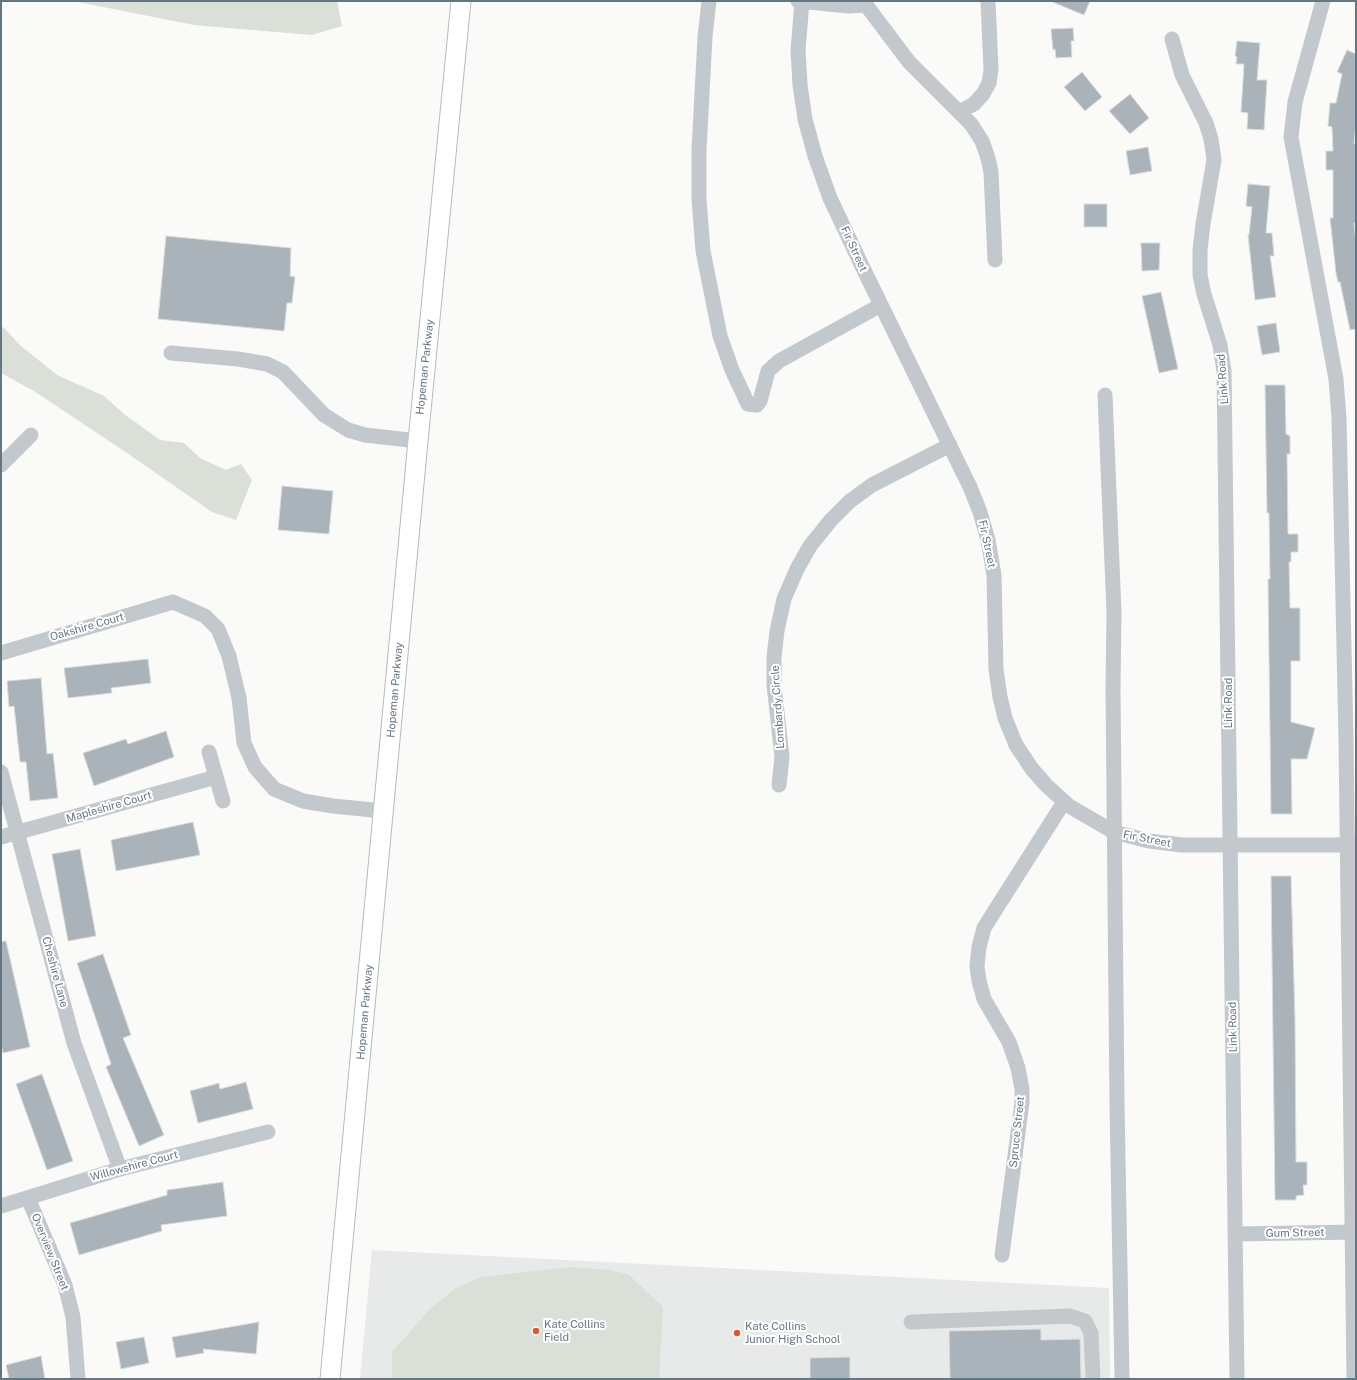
<!DOCTYPE html>
<html>
<head>
<meta charset="utf-8">
<style>
  body { margin:0 }
  #map { position:relative; width:1357px; height:1380px; overflow:hidden; background:#fafaf8; font-family:"Public Sans",sans-serif }
  canvas { display:block }
  .frame { position:absolute; inset:0; border:2px solid #657683; pointer-events:none }
</style>
</head>
<body>
<div id="map">
<canvas width="1357" height="1380"></canvas>
<div class="frame"></div>
</div>
<script>
const ctx = document.querySelector('canvas').getContext('2d');
ctx.lineJoin = 'round';
function fillPath(path, color) {
  ctx.fillStyle = color;
  ctx.fill(path, 'evenodd');
}
function shape(rows) {
  const path = new Path2D();
  for (const r of rows) {
    path.moveTo(r[0], r[1]);
    for (let i = 2; i < r.length; i += 2) path.lineTo(r[i], r[i + 1]);
  }
  return path;
}
function stroke(path, color, width, dash) {
  ctx.strokeStyle = color;
  ctx.lineWidth = width;
  ctx.lineCap = dash ? 'butt' : 'round';
  ctx.setLineDash(dash || []);
  ctx.stroke(path);
}
function drawText(font, color, halo, rows, align = 'center') {
  ctx.font = font + ' "Public Sans",sans-serif';
  ctx.lineWidth = 4;
  ctx.setLineDash([]);
  ctx.textBaseline = 'middle';
  ctx.strokeStyle = halo;
  ctx.fillStyle = color;
  for (const [text, x, y, turn = 0] of rows) {
    ctx.save();
    ctx.translate(x, y);
    ctx.rotate((+turn || 0) * Math.PI / 180);
    ctx.textAlign = isNaN(turn) ? turn : align;
    if (halo) ctx.strokeText(text, 0, 0);
    ctx.fillText(text, 0, 0);
    ctx.restore();
  }
}
const built = shape([
  [372,1250,1109,1288,1110,1379,360,1379]
]);
const green = shape([
  [73,1,337,1,342,26,312,35,194,25],
  [1,325,21,346,57,375,104,396,124,414,160,440,184,443,200,458,226,470,241,464,252,480,236,520,212,512,130,455,34,391,1,373],
  [572,1267,608,1270,628,1274,663,1307,659,1379,392,1379,392,1352,429,1310,456,1288,481,1277]
]);
const building = shape([
  [1050,1,1090,1,1084,15,1050,1],
  [1073,28,1074,41,1071,41,1072,57,1056,58,1055,49,1053,50,1051,29,1073,28],
  [1237,41,1260,43,1257,80,1267,80,1264,130,1247,129,1248,113,1241,112,1244,64,1236,64,1237,57,1235,56,1237,41],
  [1347,50,1356,54,1356,122,1354,144,1356,144,1356,223,1354,223,1356,243,1356,329,1350,330,1340,282,1338,282,1336,273,1330,218,1333,218,1333,170,1326,170,1326,151,1333,151,1332,127,1328,126,1330,103,1336,103,1342,74,1337,72,1347,50],
  [1082,72,1102,97,1085,111,1064,87,1082,72],
  [1130,94,1149,118,1130,134,1109,111,1130,94],
  [1148,147,1152,171,1130,175,1126,151,1148,147],
  [1248,184,1270,186,1266,233,1272,233,1274,256,1270,256,1276,297,1255,300,1248,235,1249,235,1252,207,1246,206,1248,184],
  [1084,204,1107,204,1107,227,1084,227,1084,204],
  [166,236,291,248,290,276,295,277,292,303,287,303,284,331,158,319,166,236],
  [1141,243,1160,243,1159,270,1142,271,1141,243],
  [1161,292,1178,369,1159,373,1142,296,1161,292],
  [1276,323,1280,352,1262,355,1257,326,1276,323],
  [1265,385,1285,385,1286,434,1290,436,1290,454,1287,454,1288,534,1298,534,1298,552,1291,552,1291,562,1289,562,1290,608,1300,608,1300,661,1291,661,1291,722,1315,728,1307,759,1291,759,1292,814,1271,814,1268,579,1270,579,1269,513,1267,513,1265,385],
  [282,486,333,491,329,534,278,530,282,486],
  [148,659,151,683,111,688,112,693,68,698,64,668,148,659],
  [41,678,47,754,53,753,58,798,30,801,26,762,20,762,14,706,9,707,7,681,41,678],
  [166,731,174,757,94,786,83,753,126,739,128,744,166,731],
  [193,822,200,855,116,871,111,840,193,822],
  [80,849,96,936,68,941,52,854,80,849],
  [1271,876,1291,876,1295,1019,1296,1162,1307,1162,1307,1185,1303,1185,1304,1195,1296,1196,1296,1200,1275,1200,1271,876],
  [6,941,30,1047,3,1053,1,1044,1,942,6,941],
  [103,954,131,1035,123,1038,164,1135,139,1146,106,1067,111,1064,77,963,103,954],
  [42,1074,73,1161,47,1170,16,1084,42,1074],
  [246,1082,253,1109,198,1123,190,1091,219,1083,220,1089,246,1082],
  [223,1182,227,1216,161,1225,162,1231,79,1255,70,1223,167,1195,167,1190,223,1182],
  [259,1322,256,1354,203,1349,204,1353,176,1358,172,1337,259,1322],
  [1041,1329,1041,1340,1080,1339,1081,1379,950,1379,949,1331,1041,1329],
  [144,1337,149,1363,121,1369,116,1342,144,1337],
  [41,1356,45,1379,9,1379,6,1365,41,1356],
  [850,1357,850,1379,810,1379,810,1358,850,1357]
]);
const minor = shape([
  [709,1,705,37,699,150,699,199,703,251,720,336,732,370,748,404,757,405,760,401,768,371,779,361,881,305],
  [798,1,849,6,866,5,909,62,971,124,982,141,988,158,991,172,995,260],
  [1323,1,1295,102,1291,137,1336,379,1339,418,1346,739,1354,1379],
  [802,2,798,50,800,85,805,119,815,156,830,198,862,266,970,487,980,512,988,540,994,575,996,669,1000,697,1005,718,1016,745,1032,769,1046,785,1069,806,1114,832,1149,841,1182,845,1356,845],
  [1172,39,1182,75,1206,123,1211,139,1214,160,1203,224,1200,250,1200,275,1204,294,1220,345,1224,371,1237,1379],
  [959,112,974,104,983,94,989,83,991,70,988,1],
  [171,353,238,359,267,364,283,372,324,415,348,430,365,435,418,441],
  [1105,395,1114,612,1113,689,1117,1103,1122,1379],
  [1,465,31,435],
  [1,653,173,602,205,616,218,629,229,656,239,698,244,743,255,767,274,789,303,801,333,806,383,811],
  [209,752,223,801],
  [1,772,74,1043,120,1169],
  [779,785,782,757,774,685,774,657,777,631,784,599,797,569,810,546,831,520,850,501,872,485,950,445],
  [1,837,216,777],
  [28,1198,65,1285,73,1317,78,1379],
  [1,1206,120,1169,268,1132],
  [1235,1234,1356,1232],
  [1002,1255,1022,1102,1022,1089,1018,1068,1009,1042,984,999,979,981,977,966,979,947,984,928,994,912,1064,802],
  [911,1322,1070,1316,1085,1321,1091,1333,1093,1379]
]);
const major = shape([
  [330,1379,418,441,461,1]
]);
const markers = [
  [536,1331,4,"#e4572e"],
  [737,1333,4,"#e4572e"]
];
const streetNames = [
  ["Fir Street",854,249,65],
  ["Hopeman Parkway",425,367,-84],
  ["Link Road",1223,379,-94],
  ["Fir Street",987,544,78],
  ["Oakshire Court",87,627,-16],
  ["Hopeman Parkway",395,690,-85],
  ["Link Road",1229,703,-90],
  ["Lombardy Circle",778,707,-94],
  ["Mapleshire Court",109,807,-16],
  ["Fir Street",1147,839,11],
  ["Cheshire Lane",55,972,75],
  ["Hopeman Parkway",365,1012,-85],
  ["Link Road",1233,1027,-91],
  ["Spruce Street",1017,1132,-84],
  ["Willowshire Court",134,1166,-15],
  ["Gum Street",1295,1233,-1],
  ["Overview Street",50,1252,68]
];
const poiNames = [
  ["Kate Collins",544,1325],
  ["Field",544,1338],
  ["Kate Collins",745,1327],
  ["Junior High School",745,1340]
];
fillPath(built, '#e8e9e9');
fillPath(green, '#dadfd7');
fillPath(building, '#aab3b9');
stroke(building, '#dcdcda', 1);
stroke(major, '#b5babe', 21);
stroke(minor, '#c3c8cc', 15);
stroke(major, '#fff', 19);
for (const [x, y, r, color] of markers) {
  const dot = new Path2D();
  dot.arc(x, y, r, 0, 2 * Math.PI);
  ctx.fillStyle = color;
  ctx.fill(dot);
  stroke(dot, '#fff', 1.5);
}
drawText('11px', '#657683', '#fff', streetNames);
drawText('11px', '#657683', '#fff', poiNames, 'left');
</script>
</body>
</html>
